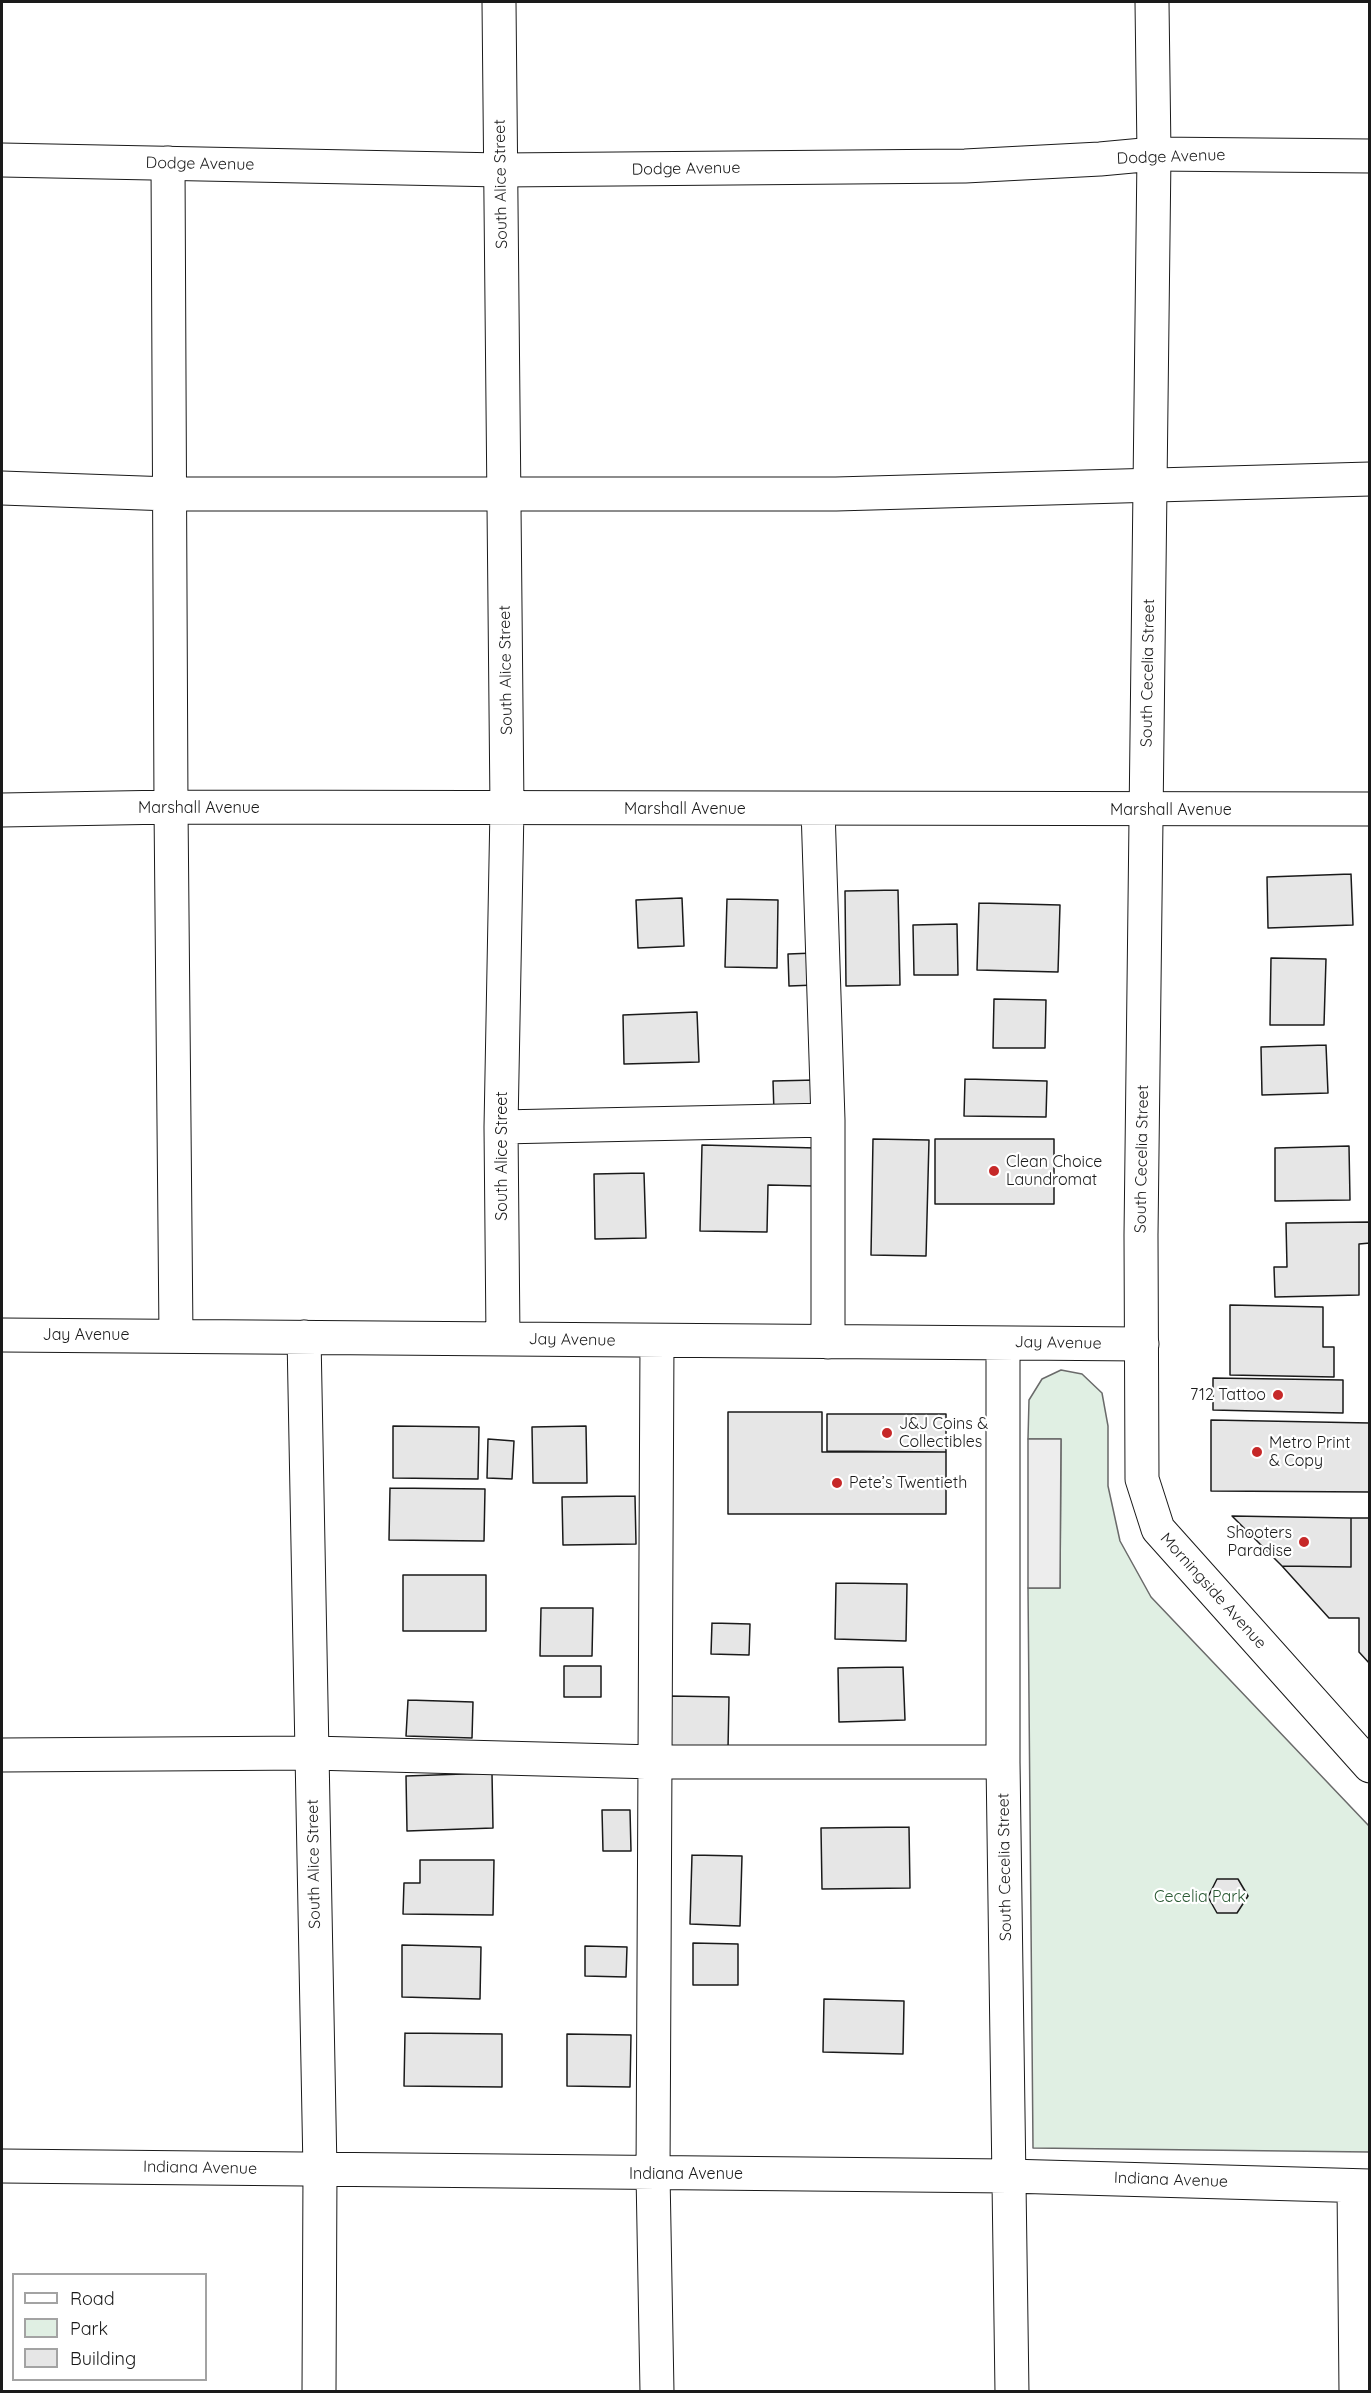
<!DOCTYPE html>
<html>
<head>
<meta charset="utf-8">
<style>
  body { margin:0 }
  #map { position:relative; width:1371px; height:2393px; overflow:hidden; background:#fff; font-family:Quicksand,sans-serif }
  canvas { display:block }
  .frame { position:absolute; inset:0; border:3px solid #1a1a1a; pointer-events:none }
  .legend { position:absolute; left:12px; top:2273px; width:195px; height:108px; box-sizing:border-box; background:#fff; border:2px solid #a3a3a3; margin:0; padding:8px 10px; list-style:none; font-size:18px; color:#1a1a1a }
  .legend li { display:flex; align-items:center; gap:12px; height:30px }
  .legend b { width:30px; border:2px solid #a3a3a3 }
</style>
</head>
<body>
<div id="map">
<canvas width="1371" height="2393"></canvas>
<div class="frame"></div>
<ul class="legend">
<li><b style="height:8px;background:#fff"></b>Road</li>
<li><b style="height:16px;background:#e0efe3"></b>Park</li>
<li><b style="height:16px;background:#e6e6e6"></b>Building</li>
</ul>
</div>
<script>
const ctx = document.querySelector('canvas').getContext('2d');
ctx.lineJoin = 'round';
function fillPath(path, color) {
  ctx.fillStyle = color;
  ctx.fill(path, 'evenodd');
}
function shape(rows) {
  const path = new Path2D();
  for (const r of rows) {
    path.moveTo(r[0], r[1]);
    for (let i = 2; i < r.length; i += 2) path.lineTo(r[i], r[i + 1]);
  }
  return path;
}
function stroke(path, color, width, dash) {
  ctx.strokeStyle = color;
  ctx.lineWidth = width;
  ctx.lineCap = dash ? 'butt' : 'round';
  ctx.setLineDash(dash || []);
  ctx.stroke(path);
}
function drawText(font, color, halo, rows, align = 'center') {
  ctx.font = font + ' Quicksand,sans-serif';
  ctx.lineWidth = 4.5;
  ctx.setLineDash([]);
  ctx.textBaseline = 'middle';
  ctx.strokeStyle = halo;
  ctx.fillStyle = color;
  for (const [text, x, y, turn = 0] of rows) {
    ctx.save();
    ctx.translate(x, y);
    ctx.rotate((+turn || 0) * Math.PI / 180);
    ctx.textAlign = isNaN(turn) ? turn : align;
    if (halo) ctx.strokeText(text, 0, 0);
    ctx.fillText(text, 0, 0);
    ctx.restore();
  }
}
const green = shape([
  [1061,1370,1082,1374,1102,1393,1108,1426,1108,1486,1120,1541,1151,1597,1369,1826,1369,2152,1033,2148,1028,1588,1060,1588,1061,1439,1028,1439,1029,1400,1042,1379,1061,1370]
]);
const parking = shape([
  [1028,1439,1061,1439,1060,1588,1028,1588,1028,1439]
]);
const building = shape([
  [1351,874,1353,925,1268,928,1267,877,1351,874],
  [898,890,900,985,846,986,845,891,898,890],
  [682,898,684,946,638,948,636,900,682,898],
  [727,899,778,900,777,968,725,967,727,899],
  [979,903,1060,905,1058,972,977,970,979,903],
  [957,924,958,975,914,975,913,925,957,924],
  [814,953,815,985,789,986,788,954,814,953],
  [1271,958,1326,959,1324,1025,1270,1025,1271,958],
  [994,999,1046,1000,1045,1048,993,1048,994,999],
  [697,1012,699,1062,624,1064,623,1015,697,1012],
  [1326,1045,1328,1093,1262,1095,1261,1047,1326,1045],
  [965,1079,1047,1081,1046,1117,964,1116,965,1079],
  [816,1080,816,1112,774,1113,773,1081,816,1080],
  [873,1139,929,1140,926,1256,871,1255,873,1139],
  [935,1139,1054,1139,1054,1204,935,1204,935,1139],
  [702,1145,816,1148,815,1186,768,1185,767,1232,700,1231,702,1145],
  [1349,1146,1350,1200,1275,1201,1275,1148,1349,1146],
  [644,1173,646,1238,595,1239,594,1174,644,1173],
  [1370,1222,1370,1243,1359,1244,1359,1295,1275,1297,1274,1267,1287,1267,1286,1223,1370,1222],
  [1230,1305,1323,1307,1323,1347,1334,1347,1334,1377,1230,1375,1230,1305],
  [1213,1378,1343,1380,1343,1413,1213,1410,1213,1378],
  [728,1412,822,1412,822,1452,946,1452,946,1514,728,1514,728,1412],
  [827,1414,946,1414,946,1452,827,1451,827,1414],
  [1211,1420,1370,1423,1370,1492,1211,1491,1211,1420],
  [393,1426,479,1427,478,1479,393,1478,393,1426],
  [586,1426,587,1483,533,1483,532,1427,586,1426],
  [488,1439,514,1441,512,1479,487,1478,488,1439],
  [390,1488,485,1489,484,1541,389,1540,390,1488],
  [635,1496,636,1544,563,1545,562,1497,635,1496],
  [1232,1516,1351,1518,1351,1567,1282,1566,1232,1516],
  [1351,1518,1370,1518,1370,1664,1359,1652,1359,1618,1329,1618,1282,1566,1351,1567,1351,1518],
  [403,1575,486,1575,486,1631,403,1631,403,1575],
  [836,1583,907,1584,906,1641,835,1639,836,1583],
  [541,1608,593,1608,592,1656,540,1656,541,1608],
  [712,1623,750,1624,749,1655,711,1654,712,1623],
  [564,1666,601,1666,601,1697,564,1697,564,1666],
  [903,1667,905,1720,839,1722,838,1668,903,1667],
  [669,1696,729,1697,728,1749,668,1748,669,1696],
  [408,1700,473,1702,472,1738,406,1736,408,1700],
  [492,1773,493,1828,407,1831,406,1776,492,1773],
  [602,1810,630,1810,631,1851,603,1851,602,1810],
  [909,1827,910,1888,822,1889,821,1828,909,1827],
  [692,1855,742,1856,740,1926,690,1924,692,1855],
  [420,1860,494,1860,493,1915,403,1914,404,1883,420,1883,420,1860],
  [1217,1879,1238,1879,1248,1896,1237,1913,1217,1913,1208,1897,1217,1879],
  [693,1943,738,1944,738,1985,693,1985,693,1943],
  [402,1945,481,1947,480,1999,402,1997,402,1945],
  [585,1946,627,1947,626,1977,585,1976,585,1946],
  [824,1999,904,2001,903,2054,823,2052,824,1999],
  [405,2033,502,2034,502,2087,404,2086,405,2033],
  [567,2034,631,2035,630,2087,567,2086,567,2034]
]);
const minor = shape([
  [499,2,507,808,501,1127,503,1339],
  [1152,2,1154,154,1370,156],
  [168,163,171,807,176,1336],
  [2,488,170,494,836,494,1370,479],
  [818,809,828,1120,828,1342],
  [2,810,171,807,1370,809],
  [501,1127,828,1120],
  [2,1335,1142,1344],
  [304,1337,320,2170,319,2392],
  [1003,1343,1003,1762,1012,2392],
  [2,1755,312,1753,655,1762,1003,1762],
  [2,2166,1008,2176,1370,2186],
  [1354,2186,1356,2392],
  [657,2392,653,2174,657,1341]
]);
const major = shape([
  [2,160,501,170,965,166,1100,159,1154,154,1141,1234,1142,1479,1158,1529,1370,1766]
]);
const markers = [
  [994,1171,6,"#c62828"],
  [1278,1395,6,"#c62828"],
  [887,1433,6,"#c62828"],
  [1257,1452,6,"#c62828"],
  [837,1483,6,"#c62828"],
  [1304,1542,6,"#c62828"]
];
const streetNames = [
  ["Dodge Avenue",1171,157,-2],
  ["Dodge Avenue",200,164,1],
  ["Dodge Avenue",686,169,-1],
  ["South Alice Street",501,184,-91],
  ["South Alice Street",506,670,-91],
  ["South Cecelia Street",1148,673,-89],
  ["Marshall Avenue",199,808],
  ["Marshall Avenue",685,809],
  ["Marshall Avenue",1171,810],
  ["South Alice Street",502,1156,-90],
  ["South Cecelia Street",1142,1159,-89],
  ["Jay Avenue",86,1335],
  ["Jay Avenue",572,1340,1],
  ["Jay Avenue",1058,1343,1],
  ["Morningside Avenue",1213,1591,48],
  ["South Alice Street",314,1864,-91],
  ["South Cecelia Street",1005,1867,-91],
  ["Indiana Avenue",200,2168,1],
  ["Indiana Avenue",686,2174],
  ["Indiana Avenue",1171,2180,2]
];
const poiNames = [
  ["Clean Choice",1006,1162],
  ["Laundromat",1006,1180],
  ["712 Tattoo",1266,1395,"right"],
  ["J&J Coins &",899,1424],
  ["Collectibles",899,1442],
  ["Metro Print",1269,1443],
  ["& Copy",1269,1461],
  ["Pete’s Twentieth",849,1483],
  ["Shooters",1292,1533,"right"],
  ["Paradise",1292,1551,"right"]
];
const parkNames = [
  ["Cecelia Park",1200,1897]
];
fillPath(green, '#e0efe3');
stroke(green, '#6a6a6a', 1.5);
fillPath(parking, '#ededed');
stroke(parking, '#6a6a6a', 1.5);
fillPath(building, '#e6e6e6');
stroke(building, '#1a1a1a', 1.5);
stroke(minor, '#1a1a1a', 35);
stroke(major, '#1a1a1a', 35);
stroke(minor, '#fff', 33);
stroke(major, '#fff', 33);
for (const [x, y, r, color] of markers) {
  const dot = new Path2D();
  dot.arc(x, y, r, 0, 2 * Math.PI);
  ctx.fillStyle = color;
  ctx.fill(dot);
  stroke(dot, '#fff', 2);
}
drawText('16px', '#1a1a1a', '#fff', streetNames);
drawText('16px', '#1a1a1a', '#fff', poiNames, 'left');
drawText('16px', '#2b5a34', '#fff', parkNames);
</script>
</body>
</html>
